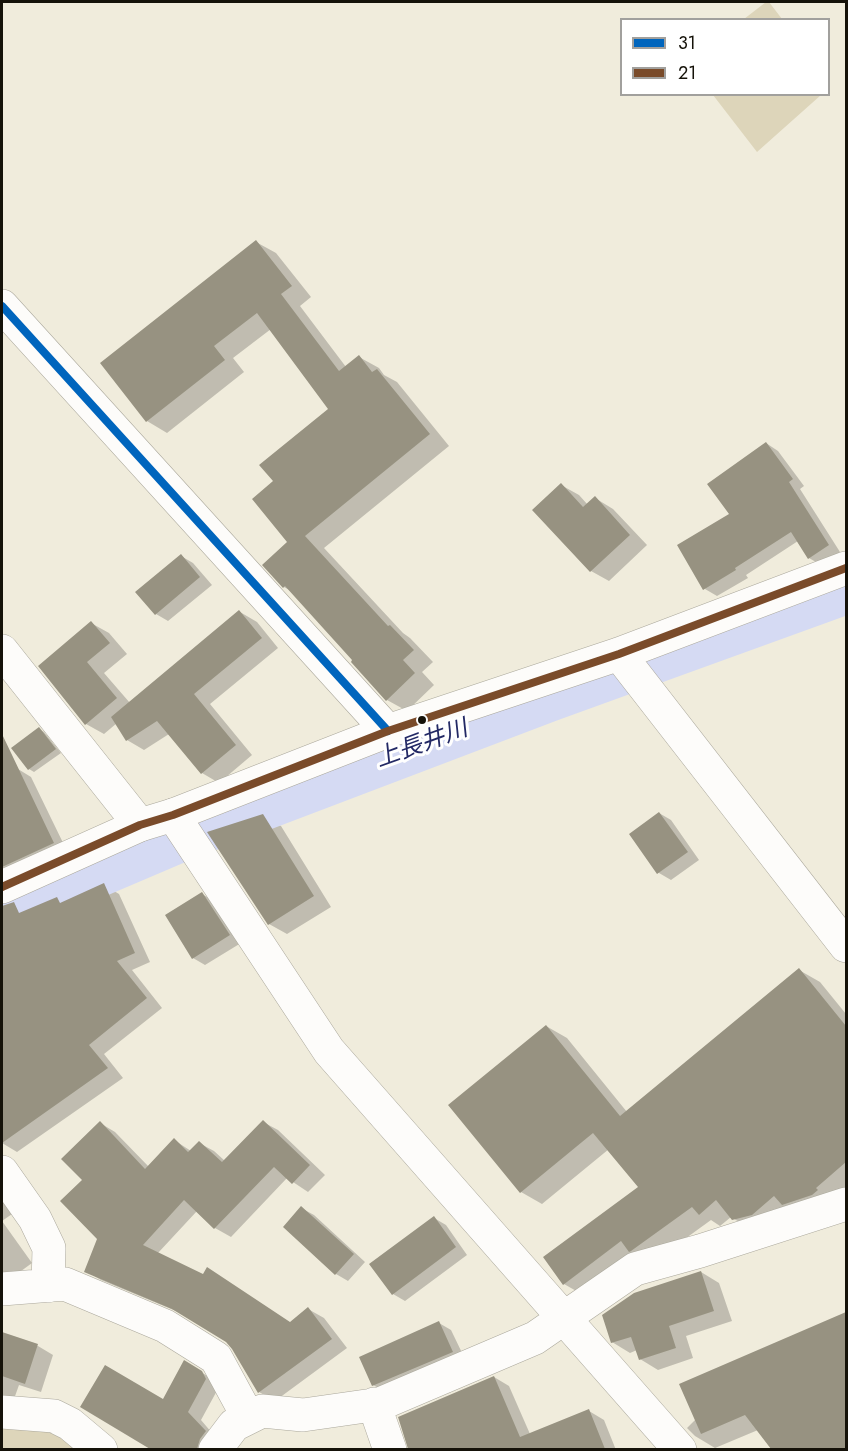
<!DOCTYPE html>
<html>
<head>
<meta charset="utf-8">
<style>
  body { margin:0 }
  #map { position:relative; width:848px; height:1451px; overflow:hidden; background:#f0ecdc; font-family:Jost,sans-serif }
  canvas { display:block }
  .frame { position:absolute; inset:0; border:3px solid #151209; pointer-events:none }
  .legend { position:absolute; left:620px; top:18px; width:210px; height:78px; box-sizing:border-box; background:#fff; border:2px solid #a1a09d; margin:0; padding:8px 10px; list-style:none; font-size:18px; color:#151209 }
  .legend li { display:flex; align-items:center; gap:12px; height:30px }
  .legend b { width:30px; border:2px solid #a1a09d }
</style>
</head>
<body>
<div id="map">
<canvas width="848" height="1451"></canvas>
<div class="frame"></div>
<ul class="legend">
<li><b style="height:8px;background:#0065bd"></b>31</li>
<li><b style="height:8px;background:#7a4b2a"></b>21</li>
</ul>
</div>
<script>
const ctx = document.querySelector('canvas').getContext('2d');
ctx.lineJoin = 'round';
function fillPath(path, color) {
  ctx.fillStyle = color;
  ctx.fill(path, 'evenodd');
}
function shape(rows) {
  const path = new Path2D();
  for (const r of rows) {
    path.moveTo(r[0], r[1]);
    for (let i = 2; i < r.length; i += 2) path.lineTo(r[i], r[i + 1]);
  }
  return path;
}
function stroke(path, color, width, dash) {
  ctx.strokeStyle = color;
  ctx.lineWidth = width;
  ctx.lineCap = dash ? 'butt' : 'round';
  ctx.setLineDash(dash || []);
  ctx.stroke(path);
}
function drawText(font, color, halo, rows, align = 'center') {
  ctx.font = font + ' Jost,"Noto Sans JP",sans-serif';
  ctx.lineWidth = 6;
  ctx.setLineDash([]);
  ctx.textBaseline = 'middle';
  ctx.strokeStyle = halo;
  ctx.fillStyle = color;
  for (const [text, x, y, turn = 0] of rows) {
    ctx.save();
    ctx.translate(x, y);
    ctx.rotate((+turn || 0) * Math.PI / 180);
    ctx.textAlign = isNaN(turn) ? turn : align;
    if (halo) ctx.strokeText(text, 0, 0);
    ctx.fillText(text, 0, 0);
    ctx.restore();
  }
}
const green = shape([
  [766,2,769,2,782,19,744,19],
  [713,95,821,95,757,152],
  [2,1423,63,1429,89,1450,2,1450]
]);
const shadow = shape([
  [256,242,276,253,311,297,300,306,346,367,359,357,379,368,384,375,397,382,449,446,324,548,403,633,410,638,433,662,422,672,434,685,407,711,387,700,355,660,291,591,284,587,289,543,275,482,330,409,271,329,233,358,244,372,167,433,147,421],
  [766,443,778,451,804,486,800,489,840,552,821,565,809,558,798,541,746,575,748,578,717,596,705,589,731,515],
  [561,485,579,495,588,505,595,498,613,509,647,545,609,581,591,571],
  [181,556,193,563,212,585,168,621,156,614],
  [240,612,257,622,278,648,210,704,252,755,219,783,202,773,169,734,144,750,127,740,117,723,104,734,86,724,40,666,91,623,109,633,127,654,104,673,130,703],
  [39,729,44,732,61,753,34,772,29,769],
  [18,769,31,777,67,851,2,880,2,777],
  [659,813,671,820,699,860,671,880,659,873,631,834],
  [263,815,281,826,331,907,287,934,269,924],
  [104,885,119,894,150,962,132,970,162,1008,104,1054,123,1078,17,1152,2,1143,2,919,17,911,22,914,57,898,64,903],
  [202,894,214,901,241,943,205,965,193,958],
  [799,970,820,982,846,1014,846,1191,754,1231,731,1217,720,1226,711,1220,653,1262,585,1296,564,1284,640,1188,609,1149,542,1204,521,1192,546,1026,567,1038,627,1112],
  [263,1122,278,1130,325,1175,308,1192,287,1178,231,1237,215,1228,197,1211,158,1253,291,1323,308,1309,324,1318,347,1348,275,1401,259,1392,234,1348,227,1341,188,1316,101,1280,86,1271,99,1239,84,1180,100,1123,115,1132,149,1167,174,1140,191,1151,199,1143,214,1151,225,1161],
  [2,1191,15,1212,2,1221,32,1263,2,1285],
  [301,1208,314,1215,365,1262,348,1281,336,1274],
  [434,1218,446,1225,467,1255,405,1301,393,1294],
  [701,1272,719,1283,732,1321,686,1336,693,1358,658,1370,640,1359,637,1350,630,1353,612,1342],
  [846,1314,846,1450,774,1450,758,1430,715,1448,695,1436,687,1428,700,1415,681,1384],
  [439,1323,451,1330,465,1359,386,1392,373,1385],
  [2,1333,38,1346,53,1355,41,1392,19,1385,14,1399,2,1395],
  [198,1370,215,1381,219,1387,201,1420,218,1440,212,1450,158,1450,155,1446,153,1449,82,1407,163,1401],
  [494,1377,509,1386,530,1434,589,1411,604,1420,616,1450,410,1450,409,1444]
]);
const river = shape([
  [2,911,185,833,548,695,846,587]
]);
const building = shape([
  [256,240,292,286,281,294,339,371,359,355,372,372,377,369,430,434,305,536,388,626,390,625,414,650,403,660,415,673,386,701,351,662,352,660,285,586,283,588,262,565,287,542,252,499,273,481,259,465,328,409,257,313,214,346,225,360,146,422,100,363],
  [766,442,793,479,789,482,829,545,808,559,791,532,735,568,736,570,703,590,677,545,729,514,707,484],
  [561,483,583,507,595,496,630,535,590,572,532,510],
  [181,554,200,577,155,615,135,592],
  [239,610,262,638,194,694,236,745,201,774,157,721,126,741,111,717],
  [91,621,110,643,87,662,117,698,85,725,38,666],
  [39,727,56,749,28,770,11,748],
  [2,734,54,843,2,867],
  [659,812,688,852,657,874,629,834],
  [263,814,314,896,268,925,207,832],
  [104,883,135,953,117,961,147,998,89,1045,108,1068,2,1143,2,906,14,902,19,913,57,897,60,903],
  [202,892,230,935,192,959,165,915],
  [799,968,846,1026,846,1162,816,1188,818,1190,812,1195,782,1205,774,1196,752,1215,732,1220,716,1200,699,1215,692,1207,631,1251,629,1252,621,1241,563,1285,543,1257,638,1187,593,1133,520,1193,448,1105,546,1025,620,1116],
  [263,1120,310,1165,292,1184,274,1167,214,1229,184,1200,143,1245,203,1274,207,1267,290,1322,308,1307,332,1339,258,1393,232,1349,226,1342,172,1309,84,1272,97,1239,60,1201,82,1180,61,1159,100,1121,145,1169,174,1138,188,1152,199,1141,222,1162],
  [301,1206,354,1254,335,1275,283,1227],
  [434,1216,456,1247,392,1295,369,1264],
  [701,1271,714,1311,669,1326,676,1348,639,1360,631,1337,611,1343,602,1315,634,1293],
  [846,1312,846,1449,771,1449,745,1415,701,1434,679,1384],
  [439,1321,453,1352,372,1386,359,1357],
  [2,1332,38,1344,25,1384,2,1376],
  [184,1360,202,1371,206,1379,188,1412,206,1431,200,1439,197,1449,150,1449,80,1407,105,1365,163,1399],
  [494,1376,520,1437,589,1409,605,1449,408,1449,398,1417]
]);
const minor = shape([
  [2,651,140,825],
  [173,815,329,1051,680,1450],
  [2,1172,35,1219,49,1248,48,1286],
  [2,1289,65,1284,165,1326,216,1358,248,1417],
  [374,1404,390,1450],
  [2,1412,54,1416,70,1424,101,1450],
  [215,1450,234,1425,262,1411,303,1415,380,1404,535,1338,635,1269,700,1251,846,1204]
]);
const tertiary = shape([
  [2,306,388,731],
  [619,654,846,946],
  [2,887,140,825,173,815,388,731,619,654,846,568]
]);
const bus1 = shape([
  [2,306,388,731]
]);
const bus2 = shape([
  [2,887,140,825,173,815,388,731,619,654,846,568]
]);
const markers = [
  [422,720,5,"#151209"]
];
const waterNames = [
  ["上長井川",422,745,-20]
];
fillPath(green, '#ddd5ba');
fillPath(shadow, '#0003');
stroke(river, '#d5daf3', 54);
fillPath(building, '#979281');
stroke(minor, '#aaa79b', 34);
stroke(tertiary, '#aaa79b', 34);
stroke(minor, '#fdfcfa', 33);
stroke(tertiary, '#fdfcfa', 33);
stroke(bus1, '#0065bd', 8);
stroke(bus2, '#7a4b2a', 8);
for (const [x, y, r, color] of markers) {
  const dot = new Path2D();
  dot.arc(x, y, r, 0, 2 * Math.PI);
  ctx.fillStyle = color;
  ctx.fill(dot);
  stroke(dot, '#fff', 2);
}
drawText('italic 24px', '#232965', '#fff', waterNames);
</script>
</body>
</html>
